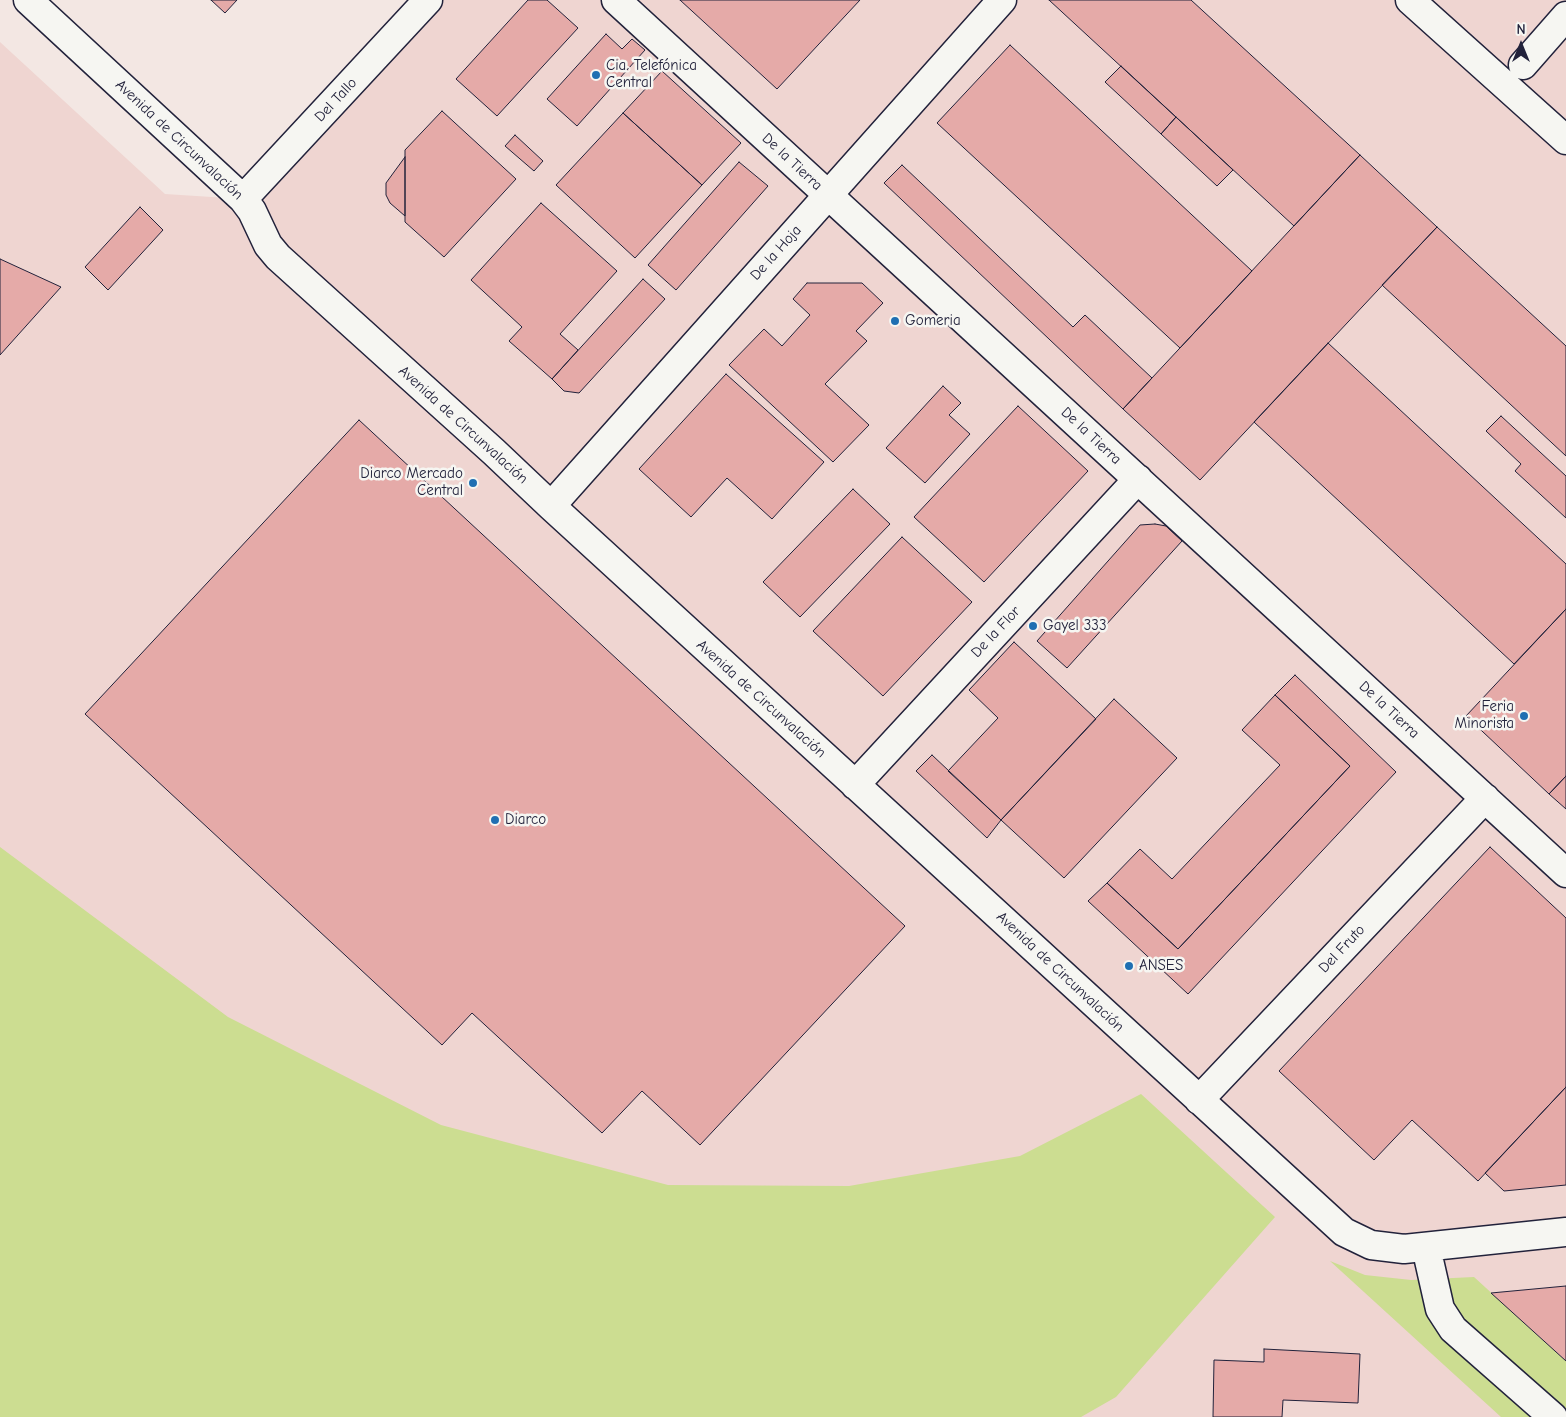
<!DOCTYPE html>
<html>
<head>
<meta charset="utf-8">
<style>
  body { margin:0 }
  #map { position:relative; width:1566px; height:1417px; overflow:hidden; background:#f3e7e3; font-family:"Comic Neue",sans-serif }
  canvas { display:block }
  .north { position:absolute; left:1496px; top:20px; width:50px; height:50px; -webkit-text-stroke:4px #f6f6f2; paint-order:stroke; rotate:0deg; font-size:14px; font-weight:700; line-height:20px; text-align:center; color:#22223b }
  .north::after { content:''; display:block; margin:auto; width:18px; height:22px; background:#22223b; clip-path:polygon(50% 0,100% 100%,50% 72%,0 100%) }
</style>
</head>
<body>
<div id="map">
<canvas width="1566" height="1417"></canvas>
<div class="north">N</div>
</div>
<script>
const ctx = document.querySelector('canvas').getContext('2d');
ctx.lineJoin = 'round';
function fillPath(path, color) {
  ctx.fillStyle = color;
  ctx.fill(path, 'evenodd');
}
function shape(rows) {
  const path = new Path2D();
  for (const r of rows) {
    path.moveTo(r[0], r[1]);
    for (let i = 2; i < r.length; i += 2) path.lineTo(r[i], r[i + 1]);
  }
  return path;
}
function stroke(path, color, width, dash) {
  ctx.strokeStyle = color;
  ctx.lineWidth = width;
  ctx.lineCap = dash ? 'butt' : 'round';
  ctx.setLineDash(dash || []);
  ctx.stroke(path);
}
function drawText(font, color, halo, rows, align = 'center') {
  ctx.font = font + ' "Comic Neue",sans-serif';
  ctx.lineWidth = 5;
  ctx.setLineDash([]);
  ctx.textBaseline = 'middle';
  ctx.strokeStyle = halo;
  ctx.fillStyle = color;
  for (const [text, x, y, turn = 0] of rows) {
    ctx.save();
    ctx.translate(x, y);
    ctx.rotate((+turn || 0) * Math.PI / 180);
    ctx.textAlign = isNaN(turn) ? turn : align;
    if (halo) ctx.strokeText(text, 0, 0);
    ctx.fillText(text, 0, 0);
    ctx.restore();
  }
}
const built = shape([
  [428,0,1566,0,1566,1417,0,1417,0,42,165,194,243,199]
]);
const green = shape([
  [0,847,228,1017,441,1125,668,1185,849,1186,1020,1156,1141,1094,1275,1217,1116,1397,1081,1417,0,1417],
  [1330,1261,1365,1275,1411,1280,1474,1277,1566,1361,1566,1417,1501,1417]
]);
const building = shape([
  [211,0,237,0,225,13,211,0],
  [528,0,547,0,578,28,497,116,456,79,528,0],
  [680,0,860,0,777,89,680,0],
  [1049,0,1191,0,1360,155,1294,226,1049,0],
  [606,34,622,49,632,39,645,50,577,126,547,99,606,34],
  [1010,45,1252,271,1180,348,937,123,1010,45],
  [1121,66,1176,117,1161,134,1105,82,1121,66],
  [662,71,741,143,702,185,623,113,662,71],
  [442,111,516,179,444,257,405,222,405,150,442,111],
  [623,113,702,185,635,258,556,185,623,113],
  [1176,117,1233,170,1217,186,1161,134,1176,117],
  [515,135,543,161,534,171,505,146,515,135],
  [1360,155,1437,227,1200,480,1123,409,1360,155],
  [405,157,405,216,390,203,386,195,386,183,405,157],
  [739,162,768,186,676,290,648,265,739,162],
  [902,165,1073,327,1085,315,1152,378,1123,409,884,183,902,165],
  [541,203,617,271,560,334,578,350,552,379,509,341,522,327,471,280,541,203],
  [140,207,163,230,108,290,85,267,140,207],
  [1437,227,1566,346,1566,456,1382,285,1437,227],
  [0,259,61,287,0,355,0,259],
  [643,279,665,299,579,393,564,391,552,379,643,279],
  [807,283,862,283,883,303,856,331,867,341,825,384,869,425,833,462,729,365,764,329,782,346,810,315,793,299,807,283],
  [1328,343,1566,564,1566,609,1514,664,1254,422,1328,343],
  [726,374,824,462,772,519,727,478,691,517,639,469,726,374],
  [943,386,961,403,949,415,970,434,925,483,886,448,943,386],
  [1018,406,1088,471,984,582,914,517,1018,406],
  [1501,416,1566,476,1566,518,1515,471,1521,464,1486,431,1501,416],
  [359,420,905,926,700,1145,642,1091,602,1133,472,1013,442,1045,85,714,359,420],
  [853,489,890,524,800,617,763,582,853,489],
  [1155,524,1166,526,1182,541,1067,668,1037,641,1140,525,1155,524],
  [902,537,972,602,883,696,813,631,902,537],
  [1566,609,1566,776,1549,794,1466,716,1566,609],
  [1014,642,1096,719,1001,820,948,771,998,718,969,690,1014,642],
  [1295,675,1396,772,1188,994,1088,901,1107,883,1178,949,1350,766,1275,695,1295,675],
  [1275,695,1350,766,1178,949,1107,883,1140,849,1172,879,1280,765,1242,730,1275,695],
  [1114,699,1177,758,1064,878,1001,820,1114,699],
  [932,755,1001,820,987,838,916,771,932,755],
  [1566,776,1566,809,1549,794,1566,776],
  [1490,847,1566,918,1566,1087,1478,1181,1412,1120,1374,1160,1279,1071,1490,847],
  [1566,1087,1566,1185,1504,1191,1485,1173,1566,1087],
  [1566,1286,1566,1361,1491,1293,1566,1286],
  [1264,1349,1360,1354,1358,1403,1283,1400,1282,1417,1213,1417,1214,1360,1264,1362,1264,1349]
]);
const minor = shape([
  [28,0,243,199,252,211,268,245,278,257,494,452,551,506,1344,1232,1371,1245,1404,1249,1566,1232],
  [616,0,1566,873],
  [1410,0,1566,140],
  [1523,65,1566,16],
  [243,199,428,0],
  [551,506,1002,0],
  [855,785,1138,479],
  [1199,1100,1485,798],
  [1426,1247,1440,1309,1453,1329,1553,1417]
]);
const markers = [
  [596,75,5,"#1f6fb2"],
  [895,321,5,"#1f6fb2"],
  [473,483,5,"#1f6fb2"],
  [1033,626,5,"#1f6fb2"],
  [1524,716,5,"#1f6fb2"],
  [495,820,5,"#1f6fb2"],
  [1129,966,5,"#1f6fb2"]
];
const poiNames = [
  ["Cia. Telefónica",606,66],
  ["Central",606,83],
  ["Gomeria",905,321],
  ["Diarco Mercado",463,474,"right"],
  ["Central",463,491,"right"],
  ["Gayel 333",1043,626],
  ["Feria",1514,707,"right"],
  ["Minorista",1514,724,"right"],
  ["Diarco",505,820],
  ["ANSES",1139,966]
];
const streetNames = [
  ["Del Tallo",336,100,-47],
  ["Avenida de Circunvalación",179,140,43],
  ["De la Tierra",792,162,43],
  ["De la Hoja",776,253,-48],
  ["Avenida de Circunvalación",463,425,42],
  ["De la Tierra",1091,436,43],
  ["De la Flor",996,632,-47],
  ["Avenida de Circunvalación",761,699,42],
  ["De la Tierra",1389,710,43],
  ["Del Fruto",1342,949,-47],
  ["Avenida de Circunvalación",1060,972,43]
];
fillPath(built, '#efd5d1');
fillPath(green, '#ccdd91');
fillPath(building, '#e5aaa8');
stroke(building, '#22223b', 1);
stroke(minor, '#22223b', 31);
stroke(minor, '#f6f6f2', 28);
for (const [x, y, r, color] of markers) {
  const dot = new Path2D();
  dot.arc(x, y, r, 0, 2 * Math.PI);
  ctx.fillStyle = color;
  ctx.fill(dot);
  stroke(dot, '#f6f6f2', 2);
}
drawText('15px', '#22223b', '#f6f6f2', poiNames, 'left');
drawText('15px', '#22223b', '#f6f6f2', streetNames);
</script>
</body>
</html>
